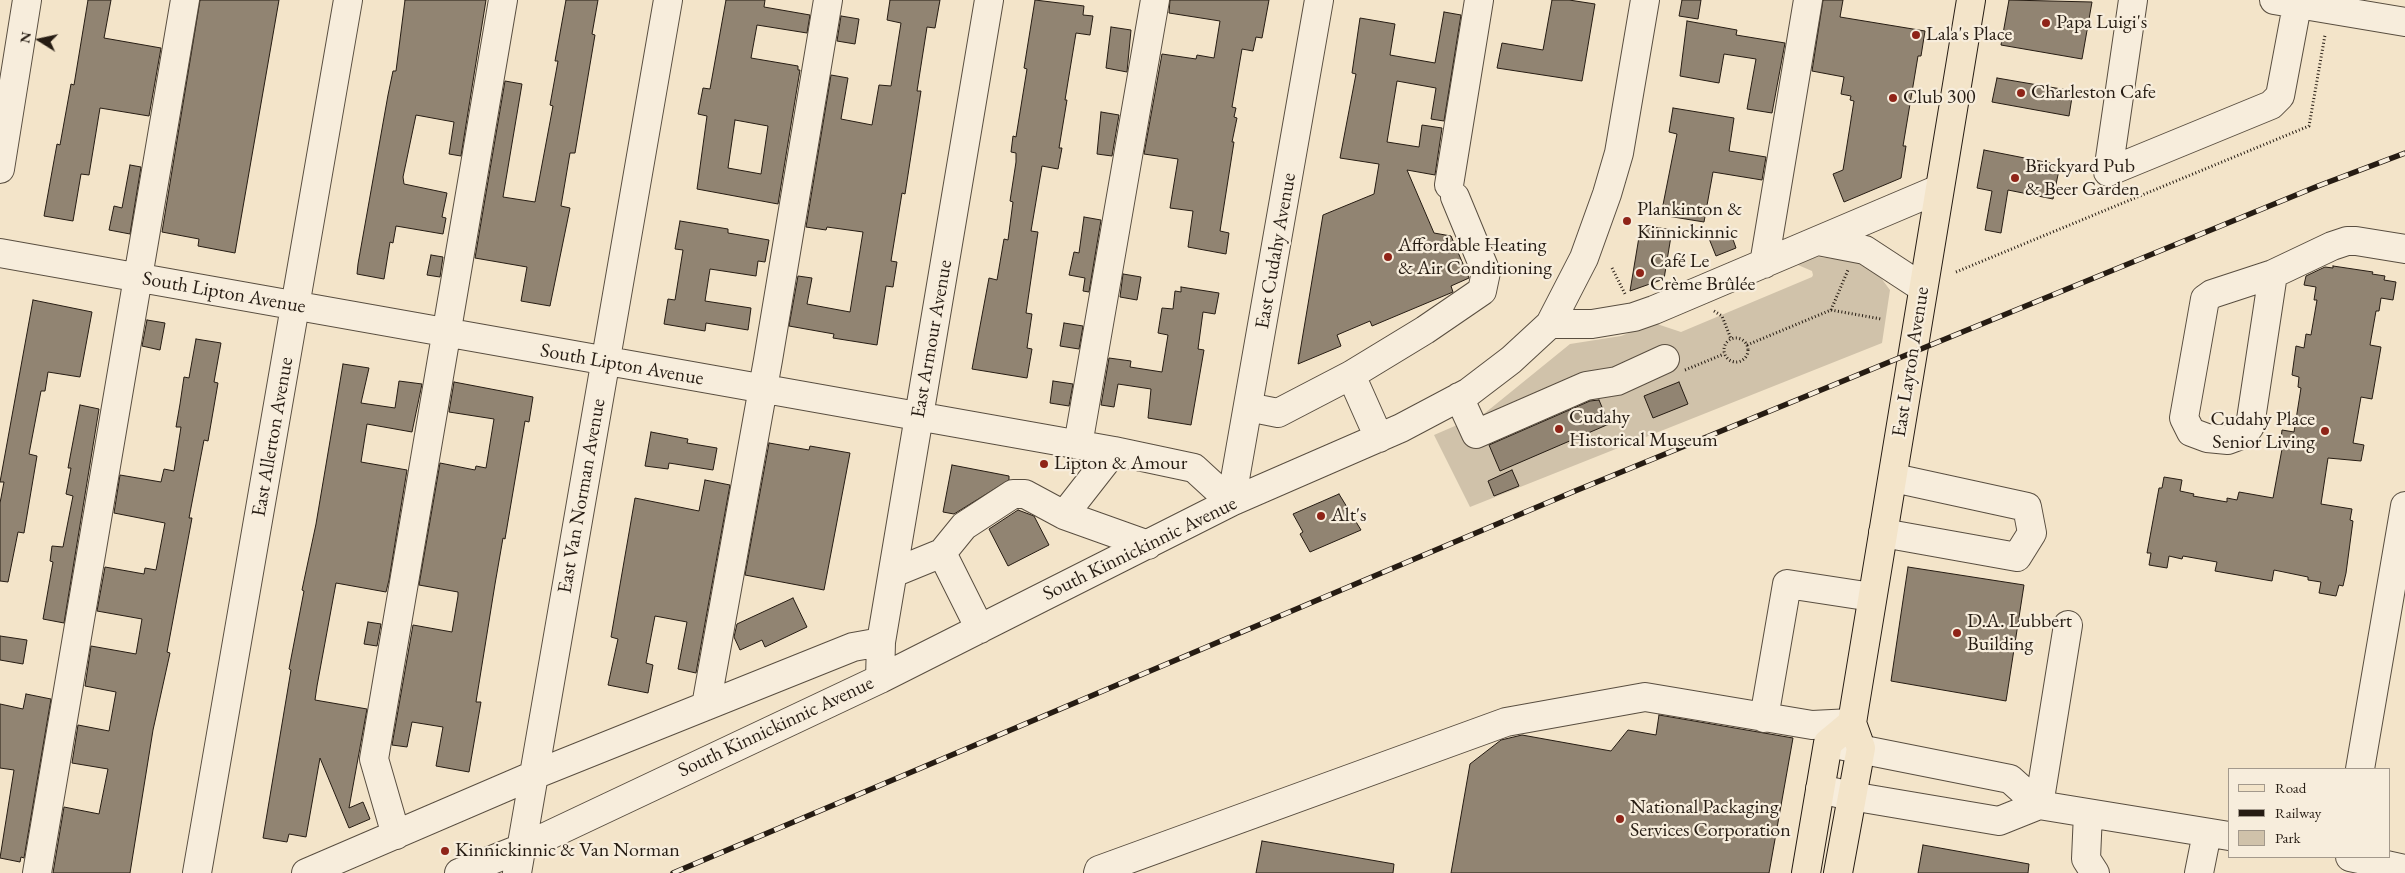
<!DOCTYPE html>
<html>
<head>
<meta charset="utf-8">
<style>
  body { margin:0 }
  #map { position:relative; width:2405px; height:873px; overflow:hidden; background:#f3e4c9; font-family:"EB Garamond",serif }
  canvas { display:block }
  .legend { position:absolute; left:2228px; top:768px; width:162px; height:90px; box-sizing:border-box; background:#f7eddc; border:1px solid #a3998c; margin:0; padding:6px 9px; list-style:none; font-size:15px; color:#261c13 }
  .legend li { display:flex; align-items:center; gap:10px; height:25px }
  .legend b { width:25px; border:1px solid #a3998c }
  .north { position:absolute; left:15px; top:15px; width:50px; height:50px; -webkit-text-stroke:4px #f7eddc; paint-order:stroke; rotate:280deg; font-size:14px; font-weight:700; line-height:20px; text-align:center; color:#261c13 }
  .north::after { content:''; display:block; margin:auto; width:18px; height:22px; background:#261c13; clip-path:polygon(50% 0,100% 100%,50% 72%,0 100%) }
</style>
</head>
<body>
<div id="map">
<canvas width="2405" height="873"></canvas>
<ul class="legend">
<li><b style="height:6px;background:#f3e4c9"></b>Road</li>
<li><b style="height:6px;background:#261c13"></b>Railway</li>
<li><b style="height:14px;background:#d0c2aa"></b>Park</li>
</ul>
<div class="north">N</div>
</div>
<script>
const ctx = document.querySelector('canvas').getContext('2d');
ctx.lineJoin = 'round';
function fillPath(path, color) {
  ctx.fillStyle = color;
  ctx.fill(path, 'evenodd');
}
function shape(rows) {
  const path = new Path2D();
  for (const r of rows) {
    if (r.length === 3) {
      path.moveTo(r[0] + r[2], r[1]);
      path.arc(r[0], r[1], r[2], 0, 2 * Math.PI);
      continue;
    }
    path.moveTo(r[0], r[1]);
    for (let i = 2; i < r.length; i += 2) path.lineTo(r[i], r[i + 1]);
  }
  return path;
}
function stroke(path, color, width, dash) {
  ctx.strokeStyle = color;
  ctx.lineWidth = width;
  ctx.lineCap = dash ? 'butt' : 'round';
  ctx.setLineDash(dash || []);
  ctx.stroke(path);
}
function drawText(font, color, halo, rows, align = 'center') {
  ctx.font = font + ' "EB Garamond",serif';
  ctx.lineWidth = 4.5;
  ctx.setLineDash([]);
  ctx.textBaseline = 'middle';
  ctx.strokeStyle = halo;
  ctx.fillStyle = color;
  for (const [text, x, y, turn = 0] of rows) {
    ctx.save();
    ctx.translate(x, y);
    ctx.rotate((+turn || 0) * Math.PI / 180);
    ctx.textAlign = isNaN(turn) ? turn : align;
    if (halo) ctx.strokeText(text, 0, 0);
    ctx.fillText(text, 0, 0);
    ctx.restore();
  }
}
const green = shape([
  [1819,257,1851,261,1862,264,1881,278,1890,290,1882,343,1470,507,1434,435,1485,413,1570,344,1621,336,1654,323,1681,332,1812,277,1813,275,1812,271,1798,265,1798,262,1805,258]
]);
const building = shape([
  [88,0,111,0,104,38,161,48,149,116,100,108,89,175,81,174,73,221,44,216,57,144,60,145,71,84,74,85,88,0],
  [200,0,279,0,235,253,198,246,199,239,162,232,200,0],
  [405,0,486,0,461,156,449,154,454,122,416,115,403,177,404,184,447,193,442,217,446,218,443,234,396,226,393,243,390,242,384,279,357,274,358,264,388,95,393,71,396,71,405,0],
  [566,0,598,0,592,34,595,35,575,153,570,153,561,206,570,208,550,306,521,301,527,267,475,258,505,81,522,84,503,197,535,202,553,106,550,105,558,61,555,61,566,0],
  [726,0,765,0,764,7,810,15,807,33,757,25,751,58,798,66,798,70,800,70,778,204,697,189,707,116,698,114,703,88,710,89,726,0],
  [735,120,768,126,761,174,728,168,735,120],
  [890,0,940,0,935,28,927,27,917,91,921,91,905,194,902,193,891,261,897,262,893,287,886,286,877,345,833,338,834,334,789,326,798,276,812,278,807,304,850,312,863,232,827,227,826,230,806,227,831,75,848,78,841,119,872,125,879,85,891,86,901,23,887,20,890,0],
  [1035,0,1084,6,1083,15,1093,16,1090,35,1076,33,1065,100,1067,100,1059,148,1062,148,1058,169,1042,166,1031,231,1038,232,1026,313,1032,314,1027,348,1032,349,1027,378,972,369,989,278,997,280,1004,239,1008,240,1013,202,1010,201,1016,162,1016,153,1011,152,1013,136,1016,137,1027,69,1024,68,1035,0],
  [1170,0,1269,0,1262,38,1256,37,1253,51,1242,49,1232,107,1236,108,1234,117,1237,118,1232,142,1234,142,1220,231,1229,233,1226,254,1188,247,1193,211,1170,208,1178,159,1144,154,1162,54,1196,59,1197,55,1214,58,1220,21,1169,13,1170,0],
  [1552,0,1569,0,1595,4,1582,81,1497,68,1502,43,1543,50,1552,0],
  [1682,0,1701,0,1698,19,1679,16,1682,0],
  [1823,0,1843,0,1840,17,1925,31,1921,56,1918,56,1903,146,1906,146,1901,178,1844,202,1833,174,1843,170,1854,101,1850,100,1851,96,1841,94,1844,77,1812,71,1823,0],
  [2009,0,2092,2,2082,59,2001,45,2009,0],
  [1444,12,1461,15,1444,121,1431,119,1436,88,1397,81,1387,142,1419,147,1422,125,1442,128,1435,175,1407,170,1434,233,1451,236,1469,278,1451,286,1453,292,1372,326,1370,321,1337,335,1341,346,1298,364,1323,215,1374,194,1379,164,1340,158,1356,74,1352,73,1360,18,1395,24,1390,55,1435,63,1444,12],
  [841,16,859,19,855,44,837,41,841,16],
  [1687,21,1737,30,1736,35,1785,43,1772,113,1747,109,1756,59,1724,54,1719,83,1680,76,1687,21],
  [1111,27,1131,30,1127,72,1106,68,1111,27],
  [1997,78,2073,91,2069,116,1992,102,1997,78],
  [1673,108,1734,118,1729,151,1766,157,1762,180,1713,172,1704,222,1661,215,1677,134,1669,132,1673,108],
  [1101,112,1119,115,1112,156,1097,154,1101,112],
  [1984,150,2060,165,2053,199,2008,190,2001,233,1985,230,1992,191,1977,188,1984,150],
  [130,165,141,167,130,234,109,230,114,206,122,208,130,165],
  [1084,217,1101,220,1089,292,1083,291,1085,278,1069,275,1074,252,1079,253,1084,217],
  [680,221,728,229,728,233,769,240,765,262,758,261,756,276,710,269,705,301,751,308,748,330,706,323,705,331,664,324,668,299,675,300,683,250,675,249,680,221],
  [1641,225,1672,230,1664,279,1630,291,1641,225],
  [1729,228,1736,248,1716,256,1708,236,1729,228],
  [431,255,443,257,440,277,427,275,431,255],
  [2333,266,2373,272,2372,274,2385,276,2384,280,2396,282,2393,300,2381,298,2379,311,2376,311,2370,345,2381,347,2372,399,2361,397,2353,443,2364,445,2361,461,2328,458,2321,504,2352,509,2350,520,2353,521,2346,573,2343,586,2339,585,2336,596,2319,593,2321,582,2308,580,2308,577,2274,570,2272,581,2215,571,2217,562,2183,556,2182,559,2169,556,2167,568,2149,565,2151,553,2147,553,2159,488,2162,488,2164,477,2182,480,2180,491,2194,494,2193,496,2227,502,2227,498,2237,500,2239,492,2273,498,2282,449,2280,448,2282,430,2294,432,2301,388,2298,387,2299,377,2292,375,2296,346,2304,348,2306,334,2311,335,2317,300,2314,300,2316,287,2304,285,2306,276,2325,267,2333,268,2333,266],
  [1123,274,1141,277,1137,300,1120,297,1123,274],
  [1181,287,1219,293,1215,314,1203,312,1198,349,1204,350,1191,425,1148,418,1151,389,1118,384,1114,407,1101,405,1109,358,1131,361,1130,367,1162,372,1168,335,1158,333,1162,308,1173,309,1175,291,1181,292,1181,287],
  [33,300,92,312,80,377,48,372,45,391,41,391,29,454,37,456,24,533,18,532,8,582,0,581,0,503,4,482,0,482,33,300],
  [147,320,165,323,160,350,142,346,147,320],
  [1064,323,1083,326,1079,349,1060,346,1064,323],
  [196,339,221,343,214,382,218,383,208,441,204,440,189,518,192,518,167,652,170,653,153,730,130,873,53,873,64,807,99,814,108,769,72,763,78,725,109,731,116,692,85,686,91,646,136,654,142,619,97,611,105,567,144,574,145,568,156,570,165,523,114,513,120,475,161,482,164,469,174,471,181,427,176,427,180,404,184,377,189,378,196,339],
  [343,364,369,368,361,403,395,408,399,381,422,384,412,432,367,424,361,462,407,470,389,580,386,592,336,583,317,686,315,700,367,709,349,808,363,802,370,819,349,828,320,758,306,837,289,834,287,842,263,838,291,670,289,669,304,591,302,590,316,524,343,364],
  [1053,381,1073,384,1069,406,1050,403,1053,381],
  [454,382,533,397,529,422,525,421,505,539,503,538,495,584,476,702,481,702,469,772,436,766,443,727,412,722,407,747,392,745,413,625,452,632,458,596,458,592,419,585,440,463,475,470,476,466,486,468,494,419,449,412,454,382],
  [1679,382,1688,404,1653,418,1644,396,1679,382],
  [1599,400,1609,424,1500,471,1489,445,1590,401,1599,400],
  [80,405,99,409,64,623,43,619,53,562,50,561,52,546,63,547,73,496,66,494,71,468,68,468,80,405],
  [651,432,688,439,687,443,717,448,713,470,669,463,668,469,645,466,651,432],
  [769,443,809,450,810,446,850,453,824,590,745,575,769,443],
  [952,465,1009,476,1009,480,954,514,943,512,952,465],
  [1512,470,1519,486,1494,496,1488,481,1512,470],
  [705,480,730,485,696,673,678,669,687,622,655,616,646,663,653,665,648,693,608,685,618,639,611,637,635,498,699,511,705,480],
  [1339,494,1361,530,1310,552,1300,534,1303,532,1293,514,1339,494],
  [1018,510,1034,516,1049,545,1008,566,989,529,1018,510],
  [1908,567,2024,585,2006,701,1891,681,1908,567],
  [793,598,807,627,765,647,762,640,740,650,734,637,737,624,793,598],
  [368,622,381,624,377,646,364,644,368,622],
  [0,636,27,640,23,664,0,660,0,636],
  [26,694,51,699,24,858,21,857,20,862,0,858,14,770,0,768,0,704,23,709,26,694],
  [1659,715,1793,738,1769,873,1451,873,1470,764,1501,740,1522,735,1611,751,1628,730,1656,735,1659,715],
  [1262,841,1394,864,1393,873,1256,873,1262,841],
  [1923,845,2029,864,2028,873,1918,873,1923,845]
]);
const path = shape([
  [1612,268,1625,294],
  [1956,272,2309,126,2325,35],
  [1831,310,1848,270],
  [1714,311,1722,316,1731,339],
  [1736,350,12],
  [1747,345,1831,310,1881,319],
  [1685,370,1724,354]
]);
const minor = shape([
  [2133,0,2108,172,2271,105,2280,96,2298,0],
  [2274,0,2405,22],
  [0,169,27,0],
  [1449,185,1479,0],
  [1818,241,1865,250,1923,288],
  [0,253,1114,451,1194,468,1231,502],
  [1764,264,1808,0],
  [2273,274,2250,426,2244,434,2228,440,2207,438,2191,432,2184,418,2205,299,2212,294,2273,274,2332,246,2347,241,2356,241,2405,249],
  [1550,324,1592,324,1634,317,1654,310,1939,189],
  [1351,375,1379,438],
  [1459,397,1476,434,1586,386,1617,381,1665,359],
  [1248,407,1278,413,1351,375,1425,330,1482,291,1486,272,1455,197],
  [1078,445,1155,0],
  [1114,451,1064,515,1148,545],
  [1231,502,1319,0],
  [1883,533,2017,557,2032,533,2027,507,1894,478],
  [942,553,964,526,1013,494,1025,494,1064,515],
  [893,573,942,553,980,629],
  [880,679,881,642,989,0],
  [706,706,768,360,828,0],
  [1764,718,1787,584,1872,597],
  [1839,745,2010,779,2039,805],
  [2360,769,2405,506],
  [1820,789,1851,796,1999,821,2039,805,2229,836],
  [2039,805,2068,625],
  [2088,813,2086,859,2095,873],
  [396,835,374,759,503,0],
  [2350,857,2405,869],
  [37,873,185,0],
  [197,873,348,0],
  [306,873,534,775,853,647,881,642],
  [459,873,522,848,880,679,1231,502,1401,428,1469,392,1511,360,1550,324,1584,258,1607,194,1619,153,1645,0],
  [517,873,668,0],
  [1098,873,1099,870,1506,722,1645,697,1812,725,1852,723],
  [2199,873,2207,833]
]);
const major = shape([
  [1806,873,1828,743,1852,723],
  [1838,873,1861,748,1852,723,1855,704,1971,0]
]);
const rail = shape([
  [673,873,1575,491,2318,186,2405,153]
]);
const markers = [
  [2046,23,5,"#8f2418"],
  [1916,35,5,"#8f2418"],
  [2021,93,5,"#8f2418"],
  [1893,98,5,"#8f2418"],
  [2015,178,5,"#8f2418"],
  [1627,221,5,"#8f2418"],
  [1388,257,5,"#8f2418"],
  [1640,273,5,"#8f2418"],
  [1559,429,5,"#8f2418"],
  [2325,431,5,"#8f2418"],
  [1044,464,5,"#8f2418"],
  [1321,516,5,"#8f2418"],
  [1957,633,5,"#8f2418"],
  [1620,819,5,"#8f2418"],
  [445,851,5,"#8f2418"]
];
const poiNames = [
  ["Papa Luigi's",2056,23],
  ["Lala's Place",1926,35],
  ["Charleston Cafe",2031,93],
  ["Club 300",1903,98],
  ["Brickyard Pub",2025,167],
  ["& Beer Garden",2025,190],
  ["Plankinton &",1637,210],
  ["Kinnickinnic",1637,233],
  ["Affordable Heating",1398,246],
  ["& Air Conditioning",1398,269],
  ["Café Le",1650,262],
  ["Crème Brûlée",1650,285],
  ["Cudahy",1569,418],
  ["Historical Museum",1569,441],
  ["Cudahy Place",2315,420,"right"],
  ["Senior Living",2315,443,"right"],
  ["Lipton & Amour",1054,464],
  ["Alt's",1331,516],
  ["D.A. Lubbert",1967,622],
  ["Building",1967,645],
  ["National Packaging",1630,808],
  ["Services Corporation",1630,831],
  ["Kinnickinnic & Van Norman",455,851]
];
const streetNames = [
  ["East Cudahy Avenue",1276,251,-80],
  ["South Lipton Avenue",224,293,10],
  ["East Armour Avenue",932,339,-80],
  ["East Layton Avenue",1911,362,-81],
  ["South Lipton Avenue",622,365,10],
  ["East Allerton Avenue",273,437,-80],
  ["East Van Norman Avenue",582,496,-80],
  ["South Kinnickinnic Avenue",1140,549,-26],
  ["South Kinnickinnic Avenue",776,727,-25]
];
fillPath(green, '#d0c2aa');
fillPath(building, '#918472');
stroke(building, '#261c13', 1);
stroke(minor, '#594e40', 30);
stroke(major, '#261c13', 30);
stroke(path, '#261c13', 3, [1, 2.5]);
stroke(minor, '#f7eddc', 28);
stroke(major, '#f3e4c9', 28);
stroke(rail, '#261c13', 5.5);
stroke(rail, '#f7eddc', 4, [11]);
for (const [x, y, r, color] of markers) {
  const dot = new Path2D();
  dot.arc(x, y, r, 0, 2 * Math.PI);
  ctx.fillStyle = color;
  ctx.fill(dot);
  stroke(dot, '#f7eddc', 2);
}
drawText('20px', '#261c13', '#f7eddc', poiNames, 'left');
drawText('20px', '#261c13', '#f7eddc', streetNames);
</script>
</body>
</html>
